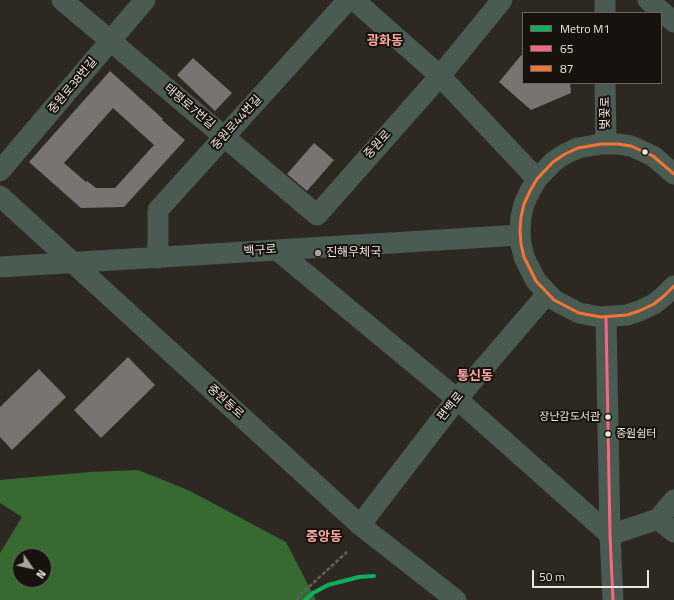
<!DOCTYPE html>
<html>
<head>
<meta charset="utf-8">
<style>
  body { margin:0 }
  #map { position:relative; width:674px; height:600px; overflow:hidden; background:#2d2822; font-family:"Titillium Web",sans-serif }
  canvas { display:block }
  .legend { position:absolute; left:522px; top:12px; width:140px; height:72px; box-sizing:border-box; background:#17120d; border:1px solid #6c6660; margin:0; padding:5px 7px; list-style:none; font-size:12px; color:#ebe5dd }
  .legend li { display:flex; align-items:center; gap:8px; height:20px }
  .legend b { width:20px; border:1px solid #6c6660 }
  .north { position:absolute; left:12px; top:548px; width:40px; height:40px; box-sizing:border-box; background:#17120d; border:1px solid #6c6660; border-radius:50%; rotate:124deg; font-size:11px; font-weight:700; line-height:16px; text-align:center; color:#ebe5dd }
  .north::after { content:''; display:block; margin:auto; width:14px; height:18px; background:#a8a39c; clip-path:polygon(50% 0,100% 100%,50% 72%,0 100%) }
  .scale { position:absolute; left:532px; top:570px; width:117px; height:18px; box-sizing:border-box; border:2px solid #ebe5dd; border-top:0; padding-left:5px; font-size:12px; line-height:14px; white-space:nowrap; color:#ebe5dd; -webkit-text-stroke:3px #17120d; paint-order:stroke }
</style>
</head>
<body>
<div id="map">
<canvas width="674" height="600"></canvas>
<ul class="legend">
<li><b style="height:5px;background:#0daf5c"></b>Metro M1</li>
<li><b style="height:5px;background:#fa6682"></b>65</li>
<li><b style="height:5px;background:#f57335"></b>87</li>
</ul>
<div class="north">N</div>
<div class="scale">50 m</div>
</div>
<script>
const ctx = document.querySelector('canvas').getContext('2d');
ctx.lineJoin = 'round';
function fillPath(path, color) {
  ctx.fillStyle = color;
  ctx.fill(path, 'evenodd');
}
function shape(rows) {
  const path = new Path2D();
  for (const r of rows) {
    path.moveTo(r[0], r[1]);
    for (let i = 2; i < r.length; i += 2) path.lineTo(r[i], r[i + 1]);
  }
  return path;
}
function stroke(path, color, width, dash) {
  ctx.strokeStyle = color;
  ctx.lineWidth = width;
  ctx.lineCap = dash ? 'butt' : 'round';
  ctx.setLineDash(dash || []);
  ctx.stroke(path);
}
function drawText(font, color, halo, rows, align = 'center') {
  ctx.font = font + ' "Titillium Web","Noto Sans KR",sans-serif';
  ctx.lineWidth = 4;
  ctx.setLineDash([]);
  ctx.textBaseline = 'middle';
  ctx.strokeStyle = halo;
  ctx.fillStyle = color;
  for (const [text, x, y, turn = 0] of rows) {
    ctx.save();
    ctx.translate(x, y);
    ctx.rotate((+turn || 0) * Math.PI / 180);
    ctx.textAlign = isNaN(turn) ? turn : align;
    if (halo) ctx.strokeText(text, 0, 0);
    ctx.fillText(text, 0, 0);
    ctx.restore();
  }
}
const forest = shape([
  [138,470,188,490,286,542,316,600,0,600,0,553,22,517,0,503,0,480,90,472],
  [20,556,44,556,44,580,20,580]
]);
const building = shape([
  [523,53,523,83,570,83,571,93,531,110,499,82],
  [193,58,232,93,215,111,177,75],
  [110,71,163,119,162,120,185,140,124,207,81,208,29,162],
  [113,108,154,145,115,188,96,188,87,181,86,182,64,163],
  [314,143,334,160,307,191,287,174],
  [128,357,155,385,101,438,74,410],
  [39,369,66,397,12,450,0,437,0,407]
]);
const path = shape([
  [297,600,300,595,347,552]
]);
const minor = shape([
  [62,0,317,215],
  [354,0,440,76,537,179],
  [605,0,605,13],
  [648,0,674,22],
  [605,83,606,143],
  [0,171,145,0],
  [674,174,653,156,631,146,618,144,601,144,578,148,565,154,553,162,537,179,530,191,524,204,521,217,520,231,521,244,524,257,536,281,554,300,579,313,601,317,627,315,639,311,654,304,664,296,674,286],
  [0,196,360,525,456,600],
  [317,215,440,76,502,0],
  [277,250,457,399,610,535,658,519],
  [158,258,158,210,348,0],
  [0,267,520,235],
  [606,318,610,535,613,600],
  [658,519,674,500],
  [658,519,674,532],
  [360,525,457,399,547,294]
]);
const bus1 = shape([
  [606,318,610,535,613,600]
]);
const bus2 = shape([
  [674,174,653,156,631,146,618,144,601,144,578,148,565,154,553,162,537,179,530,191,524,204,521,217,520,231,521,244,524,257,536,281,554,300,579,313,601,317,627,315,639,311,654,304,664,296,674,286]
]);
const metro1 = shape([
  [305,600,313,593,328,585,359,577,374,576]
]);
const markers = [
  [645,152,3.5,"#ebe5dd"],
  [318,253,4,"#a8a39c"],
  [608,417,3.5,"#ebe5dd"],
  [608,434,3.5,"#ebe5dd"]
];
const busNames = [
  ["장난감도서관",600,417],
  ["중원쉼터",616,434,"left"]
];
const streetNames = [
  ["중원로38번길",73,86,-50],
  ["태평로7번길",189,107,40],
  ["벚꽃로",606,113,-90],
  ["중원로44번길",237,123,-48],
  ["중원로",378,145,-48],
  ["백구로",260,251,-4],
  ["중원동로",225,402,42],
  ["편백로",451,407,-51]
];
const poiNames = [
  ["진해우체국",326,253]
];
const neighbourhoodNames = [
  ["광화동",385,42],
  ["통신동",475,377],
  ["중앙동",324,538]
];
fillPath(forest, '#376a31');
fillPath(building, '#797372');
stroke(path, '#5d665e', 2.5, [4, 2]);
stroke(minor, '#4a5b51', 21);
stroke(bus1, '#fa6682', 3);
stroke(bus2, '#f57335', 3);
stroke(metro1, '#0daf5c', 4);
for (const [x, y, r, color] of markers) {
  const dot = new Path2D();
  dot.arc(x, y, r, 0, 2 * Math.PI);
  ctx.fillStyle = color;
  ctx.fill(dot);
  stroke(dot, '#17120d', 1.5);
}
drawText('11px', '#ebe5dd', '#17120d', busNames, 'right');
drawText('12px', '#ebe5dd', '#17120d', streetNames);
drawText('12px', '#ebe5dd', '#17120d', poiNames, 'left');
drawText('bold 13px', '#fba7a2', '#17120d', neighbourhoodNames);
</script>
</body>
</html>
